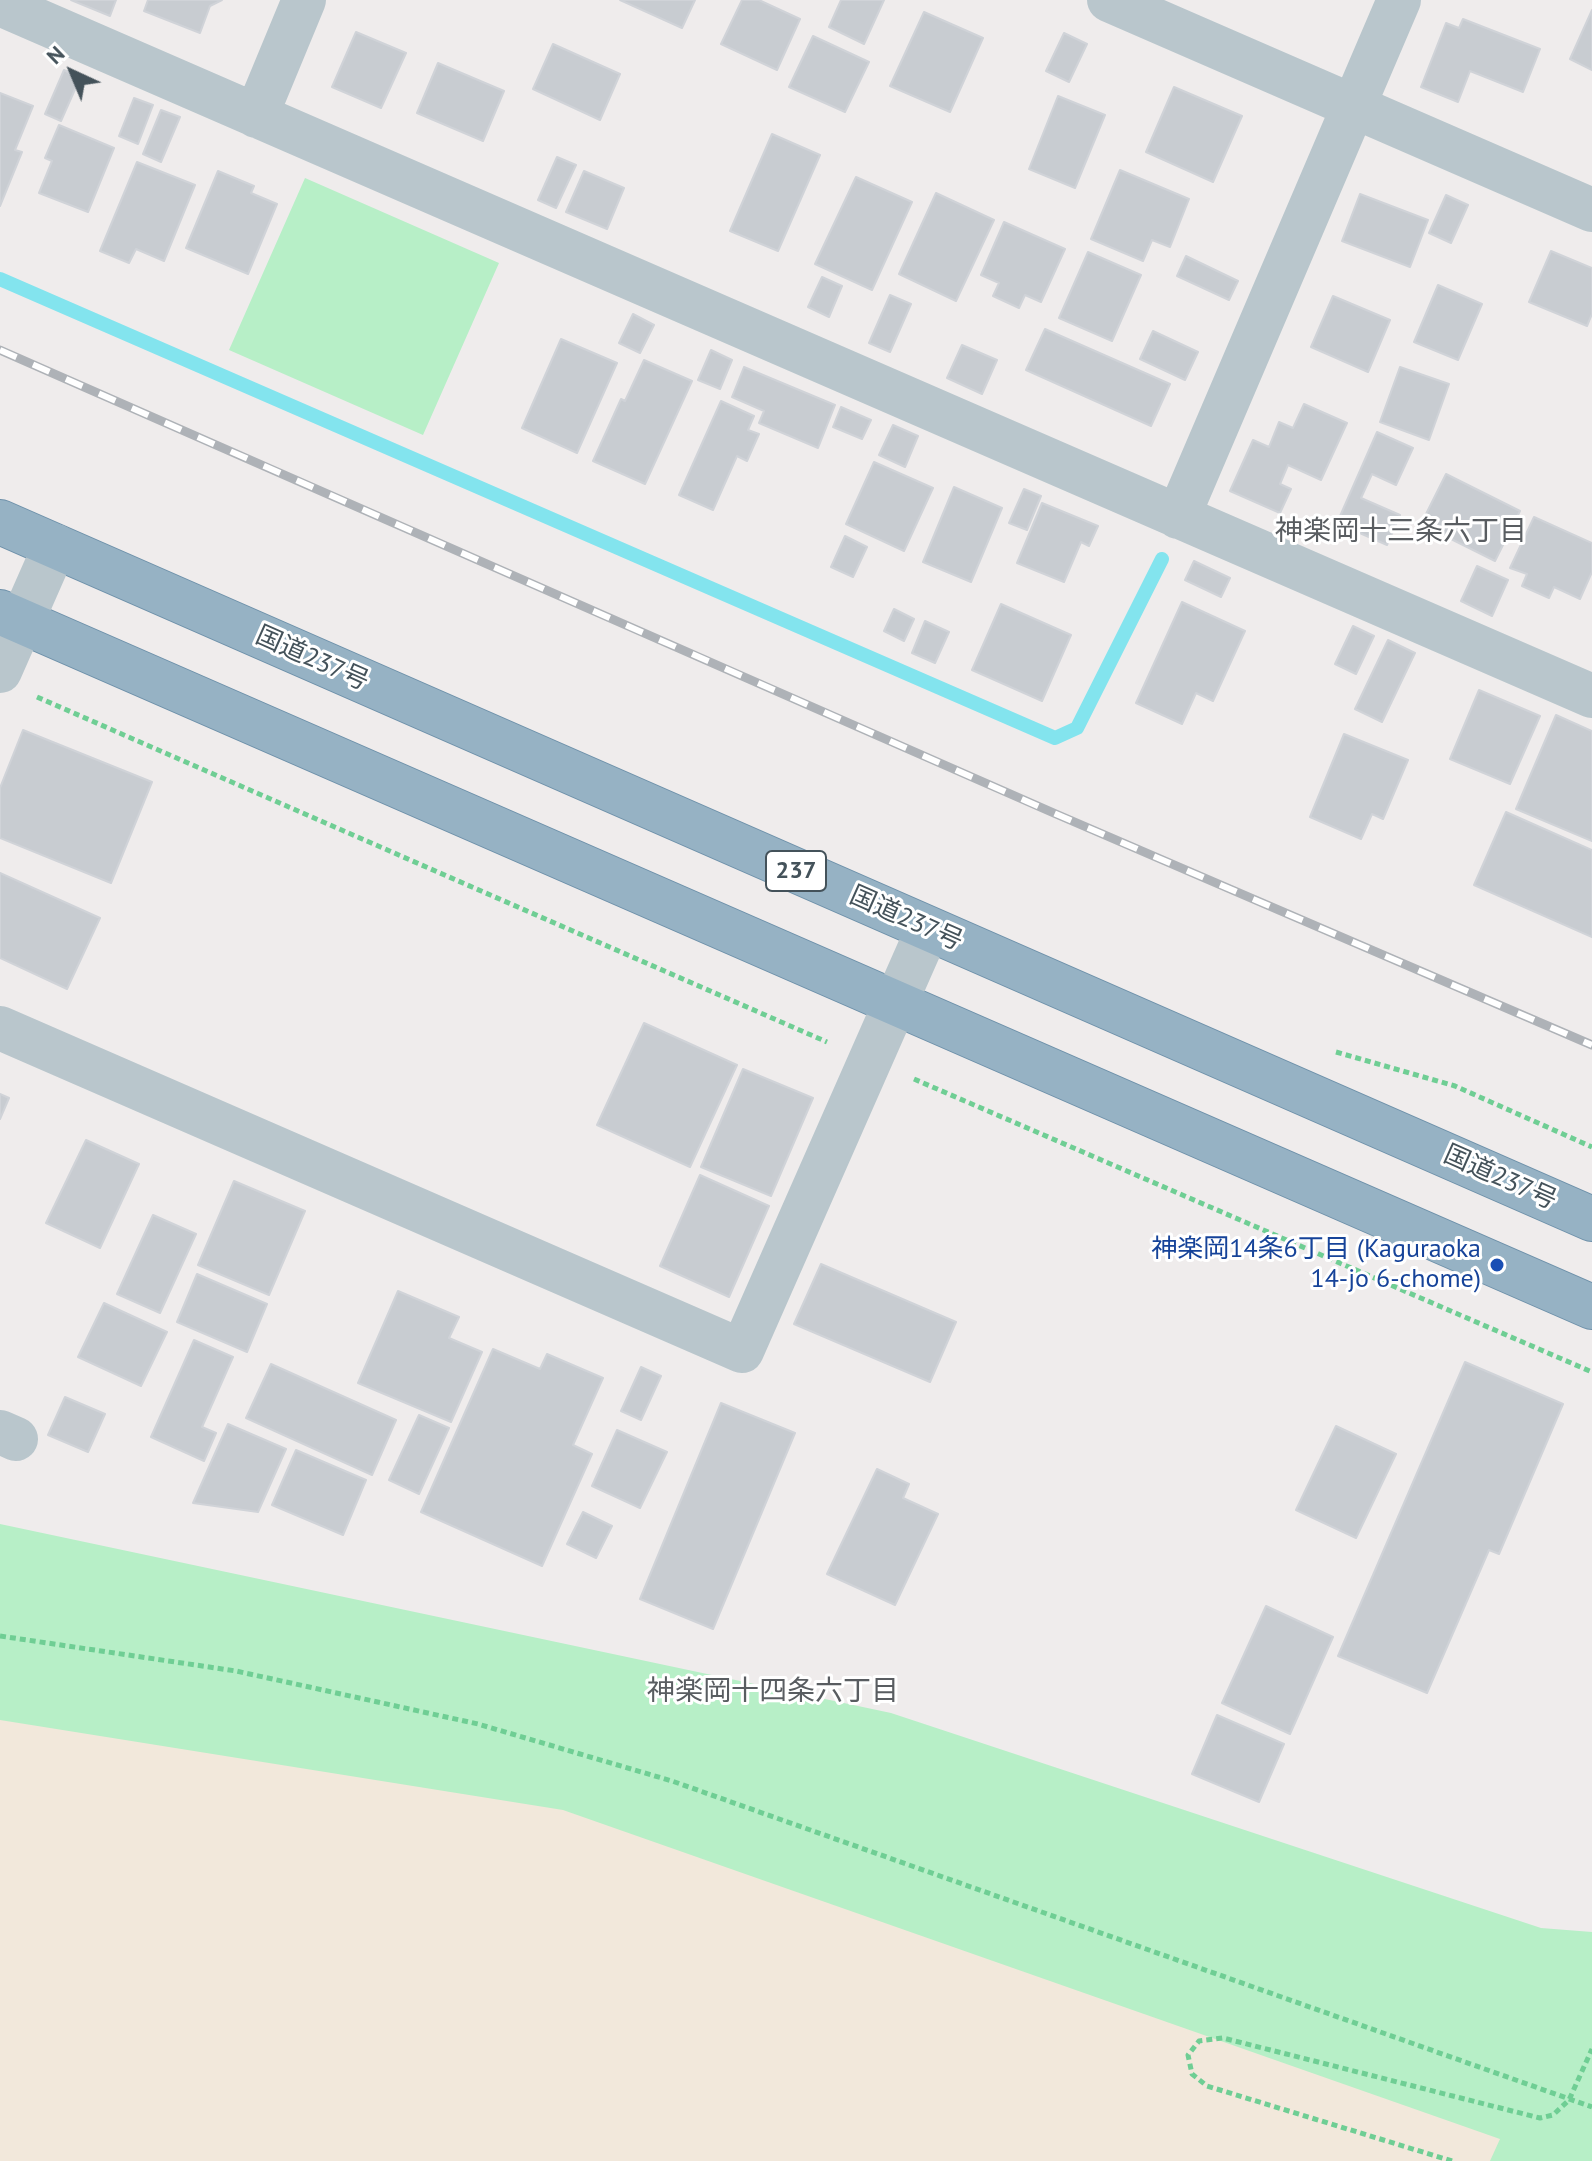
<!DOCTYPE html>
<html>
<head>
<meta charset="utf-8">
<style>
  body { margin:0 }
  #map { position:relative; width:1592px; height:2161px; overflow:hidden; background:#efecec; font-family:"PT Sans",sans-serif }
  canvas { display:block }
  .north { position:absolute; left:32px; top:32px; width:80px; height:80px; -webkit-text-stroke:6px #fff; paint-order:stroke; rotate:316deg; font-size:22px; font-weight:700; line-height:32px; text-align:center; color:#44525a }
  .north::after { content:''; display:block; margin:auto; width:28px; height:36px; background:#44525a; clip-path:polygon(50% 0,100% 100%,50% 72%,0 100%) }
</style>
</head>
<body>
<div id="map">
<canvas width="1592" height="2161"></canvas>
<div class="north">N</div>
</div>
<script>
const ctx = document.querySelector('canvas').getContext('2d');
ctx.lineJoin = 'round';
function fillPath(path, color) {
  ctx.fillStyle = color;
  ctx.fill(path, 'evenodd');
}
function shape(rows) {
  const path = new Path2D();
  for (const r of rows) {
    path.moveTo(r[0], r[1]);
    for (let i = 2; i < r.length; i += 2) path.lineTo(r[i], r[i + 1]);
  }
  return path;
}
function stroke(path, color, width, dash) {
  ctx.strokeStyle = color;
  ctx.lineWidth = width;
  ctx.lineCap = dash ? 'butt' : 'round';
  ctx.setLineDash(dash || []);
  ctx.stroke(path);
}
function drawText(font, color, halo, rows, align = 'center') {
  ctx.font = font + ' "PT Sans","Noto Sans JP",sans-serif';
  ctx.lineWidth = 6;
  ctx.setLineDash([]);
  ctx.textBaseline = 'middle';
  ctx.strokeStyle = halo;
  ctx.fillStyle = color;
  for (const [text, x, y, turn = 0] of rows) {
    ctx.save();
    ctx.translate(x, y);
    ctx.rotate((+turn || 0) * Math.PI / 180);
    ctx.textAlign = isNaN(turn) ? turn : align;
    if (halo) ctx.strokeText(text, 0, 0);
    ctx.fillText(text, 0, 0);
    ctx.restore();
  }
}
const green = shape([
  [305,178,499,263,423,435,229,350],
  [0,1524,891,1713,1541,1928,1592,1932,1592,2161,0,2161]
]);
const sand = shape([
  [0,1720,563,1810,1500,2139,1490,2161,0,2161]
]);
const stream = shape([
  [0,279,1055,738,1077,728,1162,559]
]);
const building = shape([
  [71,0,116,0,110,16,71,0],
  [148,0,222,0,210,6,200,33,144,11,148,0],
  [620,0,695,0,682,28,620,0],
  [742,0,759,0,800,19,777,70,721,44,742,0],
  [841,0,884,0,864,44,829,27,841,0],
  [1592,10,1592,70,1570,59,1592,10],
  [924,12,983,38,950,112,890,86,924,12],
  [1463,19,1540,49,1523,92,1470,71,1458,102,1421,87,1446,23,1459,28,1463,19],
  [356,32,406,53,381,108,332,87,356,32],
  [1064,33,1087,44,1069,82,1046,71,1064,33],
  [813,36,869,62,845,112,789,87,813,36],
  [553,44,620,74,600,120,533,89,553,44],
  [438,63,504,91,483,141,417,113,438,63],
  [64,70,80,78,61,121,45,114,64,70],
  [1174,87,1242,116,1213,182,1146,152,1174,87],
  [0,93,33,106,15,150,22,152,0,206,0,93],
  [1058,96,1105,115,1075,188,1029,169,1058,96],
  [134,98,153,105,138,144,119,136,134,98],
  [161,110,180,117,161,162,143,154,161,110],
  [59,125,114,148,88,212,39,193,52,161,45,158,59,125],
  [772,134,820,155,778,251,730,231,772,134],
  [557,157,576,165,556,208,538,200,557,157],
  [137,162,195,185,164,261,136,249,129,263,100,251,137,162],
  [1120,170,1189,199,1170,247,1152,240,1143,261,1091,239,1120,170],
  [218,171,254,186,251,193,277,204,248,274,186,248,218,171],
  [584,171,624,188,607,229,566,212,584,171],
  [856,177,912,202,872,290,815,264,856,177],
  [936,193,994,220,956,301,899,274,936,193],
  [1360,194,1428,220,1410,267,1342,241,1360,194],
  [1446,195,1468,205,1451,243,1429,233,1446,195],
  [1004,222,1065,249,1041,302,1025,295,1019,308,993,296,999,283,981,275,1004,222],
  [1551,251,1592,268,1592,314,1587,326,1529,302,1551,251],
  [1088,252,1141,275,1112,341,1059,318,1088,252],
  [1186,256,1238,281,1229,300,1177,276,1186,256],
  [822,277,842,286,829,317,808,307,822,277],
  [1438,285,1482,304,1458,360,1414,342,1438,285],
  [890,295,911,304,890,352,869,343,890,295],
  [1333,296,1390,320,1368,372,1311,347,1333,296],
  [633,314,654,325,640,353,619,343,633,314],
  [1045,329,1170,384,1151,426,1026,370,1045,329],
  [1153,331,1198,352,1185,380,1140,359,1153,331],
  [561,339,617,363,577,453,522,428,561,339],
  [962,345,997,360,982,394,947,378,962,345],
  [711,350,732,360,720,389,698,380,711,350],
  [644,360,692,381,645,484,593,461,621,399,625,401,644,360],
  [744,367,835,405,818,448,759,423,764,411,732,397,744,367],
  [1400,367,1449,384,1429,440,1380,422,1400,367],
  [721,401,754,416,748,430,759,434,747,461,737,456,713,510,679,495,721,401],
  [1304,404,1347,423,1321,480,1288,465,1280,484,1291,489,1280,513,1230,491,1253,440,1269,447,1279,422,1293,428,1304,404],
  [841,407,871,420,862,439,833,427,841,407],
  [893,425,918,436,905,467,879,455,893,425],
  [1377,432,1413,448,1396,485,1372,474,1361,498,1400,515,1387,545,1337,523,1377,432],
  [874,462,933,488,904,551,846,524,874,462],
  [1446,474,1520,511,1495,561,1421,524,1446,474],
  [954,487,1002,508,971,582,923,562,954,487],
  [1024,489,1041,496,1027,530,1009,523,1024,489],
  [1042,503,1098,526,1089,546,1081,542,1064,582,1017,563,1042,503],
  [1534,517,1592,543,1592,572,1580,599,1554,587,1549,598,1522,586,1527,574,1510,568,1534,517],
  [845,536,867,547,853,577,831,567,845,536],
  [1194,561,1230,578,1221,597,1185,580,1194,561],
  [1477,566,1508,580,1492,616,1461,601,1477,566],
  [1182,602,1245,631,1213,701,1196,693,1182,724,1136,703,1182,602],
  [1001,604,1071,635,1042,701,972,670,1001,604],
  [894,609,914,619,904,641,884,631,894,609],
  [925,621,949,632,935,663,912,653,925,621],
  [1353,626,1374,636,1356,674,1335,664,1353,626],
  [1388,640,1415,653,1382,722,1355,709,1388,640],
  [1479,690,1540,716,1510,784,1450,759,1479,690],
  [1556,715,1592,731,1592,841,1516,809,1556,715],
  [23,730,152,782,111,883,0,838,0,788,23,730],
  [1344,734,1408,760,1383,819,1372,814,1361,839,1310,817,1344,734],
  [1506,812,1592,850,1592,937,1474,885,1506,812],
  [0,873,100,918,67,989,0,958,0,873],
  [644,1023,737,1065,690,1167,597,1125,644,1023],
  [743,1069,813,1098,771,1196,701,1167,743,1069],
  [0,1094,9,1098,0,1119,0,1094],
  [86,1140,139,1164,100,1248,46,1223,86,1140],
  [700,1175,769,1206,729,1297,660,1266,700,1175],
  [234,1181,305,1211,269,1295,198,1265,234,1181],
  [153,1215,196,1234,160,1313,117,1294,153,1215],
  [821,1264,956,1322,930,1382,794,1324,821,1264],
  [197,1274,267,1304,247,1352,177,1322,197,1274],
  [398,1291,459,1317,449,1338,482,1352,451,1422,358,1383,398,1291],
  [104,1303,167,1332,141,1386,78,1357,104,1303],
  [194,1340,233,1357,202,1427,216,1433,204,1461,151,1437,194,1340],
  [493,1349,540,1369,547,1354,603,1378,573,1445,592,1454,542,1566,421,1512,493,1349],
  [1465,1362,1563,1404,1499,1554,1489,1550,1427,1693,1338,1656,1465,1362],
  [271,1364,396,1420,372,1475,246,1418,271,1364],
  [641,1367,661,1376,641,1420,621,1411,641,1367],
  [65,1397,105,1414,88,1452,48,1435,65,1397],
  [721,1403,795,1433,713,1629,640,1599,721,1403],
  [419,1415,449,1428,419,1494,389,1480,419,1415],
  [228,1424,286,1449,258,1512,193,1503,228,1424],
  [1336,1426,1396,1454,1356,1538,1296,1510,1336,1426],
  [617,1430,667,1452,640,1508,592,1486,617,1430],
  [296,1450,366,1480,343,1535,272,1505,296,1450],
  [877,1469,909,1484,903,1498,938,1514,895,1605,827,1574,877,1469],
  [583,1512,612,1526,596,1558,567,1544,583,1512],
  [1266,1606,1333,1637,1290,1734,1222,1703,1266,1606],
  [1217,1715,1284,1744,1259,1802,1192,1774,1217,1715]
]);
const path = shape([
  [37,697,827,1042],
  [1336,1052,1455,1086,1592,1147],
  [914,1079,1592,1372],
  [0,1636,236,1671,478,1724,672,1781,1592,2107],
  [1452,2161,1207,2086,1192,2074,1188,2055,1199,2041,1223,2038,1540,2118,1553,2115,1569,2100,1592,2049]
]);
const minor = shape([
  [1109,0,1592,210],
  [0,4,1592,696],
  [256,116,304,0],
  [1178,517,1399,0],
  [0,671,55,546],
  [0,1028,742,1351,928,929],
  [0,1432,16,1439]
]);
const trunk = shape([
  [0,522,1592,1219],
  [0,612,1592,1307]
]);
const rail = shape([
  [0,350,1056,814,1592,1045]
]);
const markers = [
  [1497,1265,8,"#1a4fb4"]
];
const shields = [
  [796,871,60]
];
const shieldNames = [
  ["237",796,871]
];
const streetNames = [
  ["国道237号",312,659,24],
  ["国道237号",906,919,24],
  ["国道237号",1500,1178,24]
];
const transitNames = [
  ["神楽岡14条6丁目 (Kaguraoka",1481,1250],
  ["14-jo 6-chome)",1481,1280]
];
const neighbourhoodNames = [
  ["神楽岡十三条六丁目",1401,532],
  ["神楽岡十四条六丁目",773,1692]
];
fillPath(green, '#b7efc7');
fillPath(sand, '#f2e8db');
stroke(stream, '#83e4ee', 14);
fillPath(building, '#c8ccd1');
stroke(building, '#d0d3d8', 2);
stroke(trunk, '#6d90a9', 46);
stroke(path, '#6fce94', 5, [6, 4]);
stroke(minor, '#b9c6cc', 44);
stroke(trunk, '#96b2c4', 44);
stroke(rail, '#aeb2b7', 9);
stroke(rail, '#fff', 6, [18]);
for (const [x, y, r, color] of markers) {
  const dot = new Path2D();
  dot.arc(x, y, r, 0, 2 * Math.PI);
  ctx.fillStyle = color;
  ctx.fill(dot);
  stroke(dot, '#fff', 3);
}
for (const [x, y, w] of shields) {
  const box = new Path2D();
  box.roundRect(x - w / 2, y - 20, w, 40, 6);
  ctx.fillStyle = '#fff';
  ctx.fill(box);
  stroke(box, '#44525a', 2);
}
drawText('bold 24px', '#44525a', null, shieldNames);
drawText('26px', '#44525a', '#fff', streetNames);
drawText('26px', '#164399', '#fff', transitNames, 'right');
drawText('28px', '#595d61', '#fff', neighbourhoodNames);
</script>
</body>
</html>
